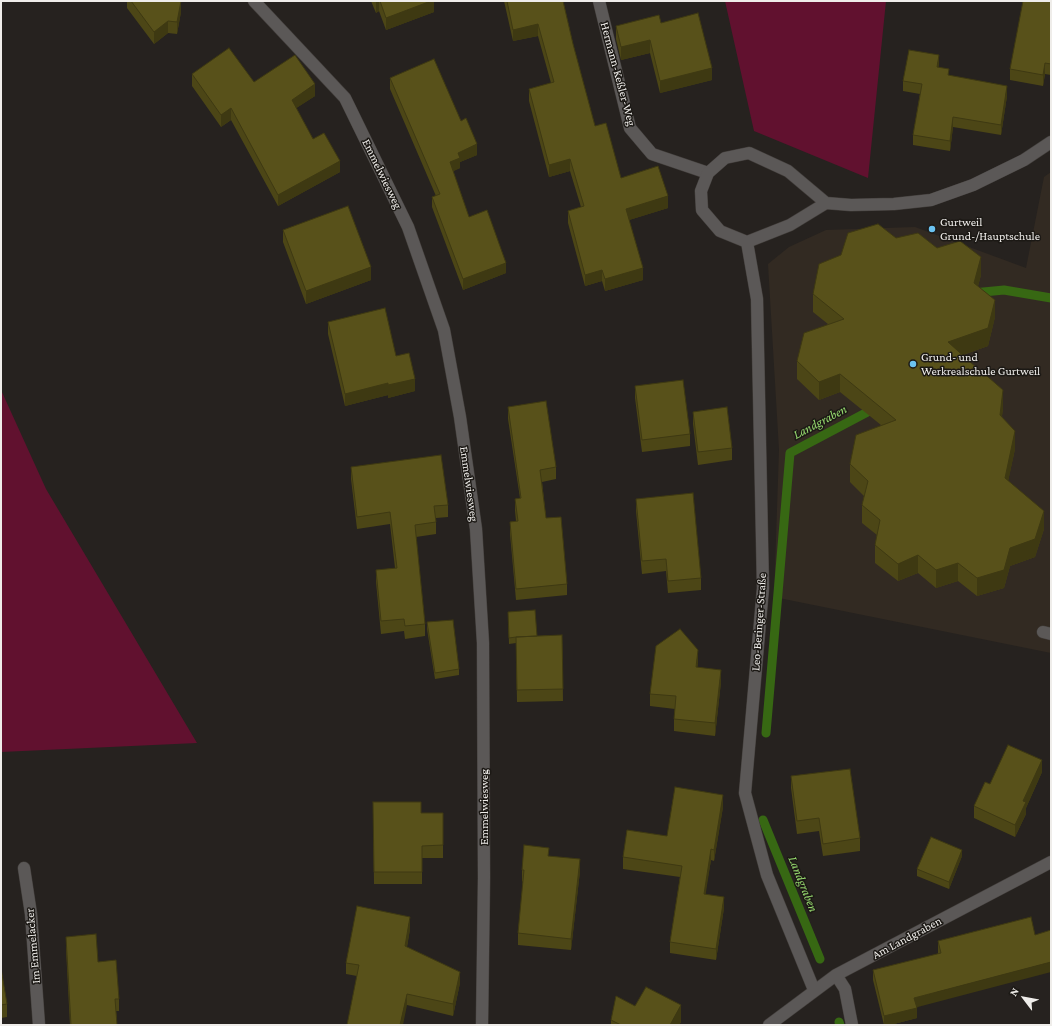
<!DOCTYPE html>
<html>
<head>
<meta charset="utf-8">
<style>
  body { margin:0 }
  #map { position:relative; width:1052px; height:1026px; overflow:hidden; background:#26221f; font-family:"Crimson Pro",serif }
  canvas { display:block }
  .frame { position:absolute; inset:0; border:2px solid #efedea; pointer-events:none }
  .north { position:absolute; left:1004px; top:978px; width:40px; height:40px; -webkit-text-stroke:3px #1c1915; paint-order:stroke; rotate:302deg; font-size:11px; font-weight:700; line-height:16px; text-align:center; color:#efedea }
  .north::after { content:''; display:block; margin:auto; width:14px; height:18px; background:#efedea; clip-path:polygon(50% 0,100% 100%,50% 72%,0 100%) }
</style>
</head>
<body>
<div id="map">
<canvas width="1052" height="1026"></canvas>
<div class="frame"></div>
<div class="north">N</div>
</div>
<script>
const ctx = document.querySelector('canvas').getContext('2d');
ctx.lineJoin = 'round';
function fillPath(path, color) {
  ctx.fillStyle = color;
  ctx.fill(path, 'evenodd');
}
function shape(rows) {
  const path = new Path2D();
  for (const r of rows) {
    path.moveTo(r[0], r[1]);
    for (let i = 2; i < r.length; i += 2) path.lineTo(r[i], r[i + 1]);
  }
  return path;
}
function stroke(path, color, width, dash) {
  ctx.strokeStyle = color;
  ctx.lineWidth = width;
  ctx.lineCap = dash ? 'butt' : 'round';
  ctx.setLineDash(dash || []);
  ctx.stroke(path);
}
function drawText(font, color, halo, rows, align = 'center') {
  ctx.font = font + ' "Crimson Pro",serif';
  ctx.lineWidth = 3;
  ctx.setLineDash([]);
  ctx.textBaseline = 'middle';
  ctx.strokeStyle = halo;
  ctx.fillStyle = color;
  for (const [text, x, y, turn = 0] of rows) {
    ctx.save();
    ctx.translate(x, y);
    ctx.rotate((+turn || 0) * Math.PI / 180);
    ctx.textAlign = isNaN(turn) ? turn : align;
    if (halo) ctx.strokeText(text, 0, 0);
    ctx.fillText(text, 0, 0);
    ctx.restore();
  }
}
const built = shape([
  [1051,172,1051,653,774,597,779,450,768,264,789,247,826,230,915,227,1026,268,1044,177]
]);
const green = shape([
  [725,1,886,1,868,178,754,131],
  [1,390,46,489,197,743,1,752]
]);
const stream = shape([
  [973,293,1004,290,1051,298],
  [766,733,790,453,875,408],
  [763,820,820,959],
  [839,1022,840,1025]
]);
const lane = shape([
  [599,1,630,128,652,154,708,173],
  [1043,632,1051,634]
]);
const street = shape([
  [254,1,345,98,408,227,444,330,460,417,476,529,483,643,484,878,482,1025],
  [826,203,790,225,747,242,720,231,702,210,701,191,708,173,725,158,749,153,788,171,826,203,851,205,894,204,931,200,973,185,1024,160,1051,142],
  [747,242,757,299,763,588,745,793,767,875,814,990],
  [24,868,31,914,39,1025],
  [836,975,845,989,852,1025],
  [769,1025,836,975,1051,862]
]);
const wall = shape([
  [127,1,181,1,181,12,177,34,168,33,154,44,127,8],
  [371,1,434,1,434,12,386,30,379,11,376,13],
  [504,1,563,1,573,44,595,126,621,178,668,208,629,220,643,280,605,291,602,281,585,286,568,223,568,211,581,207,570,171,549,177,529,101,529,89,551,83,538,36,513,41],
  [1051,1,1051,75,1045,74,1043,86,1010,80,1010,69],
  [661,23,712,80,660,93,650,53,621,60,616,39,616,26],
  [939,65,938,67,949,75,1007,96,1001,135,953,127,950,151,913,145,913,135,920,94,903,91,903,81],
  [192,74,254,82,315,96,296,108,313,139,340,172,278,206,231,120,221,127,192,86],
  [390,78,461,121,477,155,460,162,460,168,453,171,469,217,506,273,463,290,432,207,432,197,436,196,390,89],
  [283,230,371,280,306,304,283,242],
  [896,238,937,248,981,275,978,286,995,317,988,346,963,355,978,371,1003,408,1002,416,1015,449,1008,481,1044,529,1035,557,1010,566,1004,588,977,596,958,581,936,588,918,573,898,581,875,563,875,545,877,535,862,523,862,505,864,496,850,482,850,464,881,425,840,392,819,400,797,379,797,361,828,324,813,312,813,294],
  [328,322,396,356,415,391,388,398,388,395,345,406,328,334],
  [635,386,690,434,690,446,642,452,635,398],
  [508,407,556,467,556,479,542,482,546,518,567,584,567,595,516,600,510,534,510,522,516,521,515,511,515,499,520,498,508,419],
  [693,412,732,448,732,460,698,465,693,424],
  [351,467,448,505,448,517,436,518,436,534,416,537,425,624,425,636,405,639,404,631,381,634,376,582,376,570,395,568,390,524,357,529,351,479],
  [636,499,701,578,701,590,668,593,666,571,642,574,636,511],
  [508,612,537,636,562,635,563,701,517,702,516,643,509,644],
  [427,622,459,669,459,675,435,679,427,629],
  [698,663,697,667,721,682,715,736,674,731,674,719,675,709,650,706,650,694],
  [1042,772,1026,808,1026,814,1015,837,974,818,974,806,990,784],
  [791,776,860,838,860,851,823,856,819,831,797,834,791,788],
  [373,802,421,813,443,813,443,858,422,858,422,884,374,884],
  [723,807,714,861,711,860,705,894,724,908,716,960,670,953,670,942,680,877,623,869,623,857,667,836],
  [549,856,580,871,571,950,518,945,518,933,523,882,522,881,522,870],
  [962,856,949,889,917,876,917,869],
  [1031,917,916,1008,917,1018,890,1025,884,1025,873,980,873,970,938,954,938,941],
  [410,929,407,947,460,983,453,1016,407,1005,357,976,346,974,346,963],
  [66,937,98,962,119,999,119,1011,116,1011,117,1025,70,1025,66,949],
  [1,968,7,1004,7,1017,1,1018],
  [635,1006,681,1022,679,1025,611,1025,611,1020]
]);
const shadedWall = shape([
  [181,1,181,12,177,34,177,22],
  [376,1,379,1,379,11,376,13],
  [431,1,434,1,434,12,386,30,386,18],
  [168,21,168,33,154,44,154,32],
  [538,24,538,36,513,41,513,30],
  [650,40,650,53,621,60,621,47],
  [939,55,939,65,937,77,937,67],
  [1045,63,1045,74,1043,86,1043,75],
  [712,68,712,80,660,93,660,81],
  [315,84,315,96,292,111,292,100],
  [1007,86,1007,96,1001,135,1001,125],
  [231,108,231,120,221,127,221,115],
  [953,117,953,127,950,151,950,141],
  [477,144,477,155,460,162,460,168,450,173,450,162,458,153],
  [570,159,570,171,549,177,549,165],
  [340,161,340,172,278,206,278,195],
  [668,196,668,208,626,221,626,209],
  [981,257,981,275,974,301,974,283],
  [506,263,506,273,463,290,463,279],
  [371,267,371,280,306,304,306,291],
  [643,268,643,280,605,291,605,279],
  [602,270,602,281,585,286,585,275],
  [995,300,995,317,988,346,948,360,948,342],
  [840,374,840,392,819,400,819,382],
  [415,379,415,391,388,398,388,385],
  [388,383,388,395,345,406,345,394],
  [1003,390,1003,408,1000,432,1000,415],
  [1015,431,1015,449,1005,496,1005,478],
  [1044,511,1044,529,1035,557,1010,566,1004,588,977,596,977,578,1010,548],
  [918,555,918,573,898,581,898,564],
  [958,563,958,581,936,588,936,570],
  [698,650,698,663,696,680,696,667],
  [721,670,721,682,715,736,715,723],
  [1042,760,1042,772,1026,808,1026,814,1015,837,1015,825,1023,801],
  [723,795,723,807,714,861,714,850],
  [711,849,711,860,704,905,704,894],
  [962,850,962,856,949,889,949,882],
  [580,859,580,871,571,950,571,939],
  [724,897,724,908,716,960,716,949],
  [410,917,410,929,405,958,405,946],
  [1051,962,1051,972,914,1008,914,998],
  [460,972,460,983,453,1016,453,1004],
  [407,994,407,1005,403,1025,400,1025],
  [681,1005,681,1022,679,1025,670,1025],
  [917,1008,917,1018,890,1025,884,1025,884,1016]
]);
const building = shape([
  [131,1,181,1,177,22,168,21,154,32,131,1],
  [380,1,431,1,386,18,380,1],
  [507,1,563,1,573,44,595,126,606,123,621,178,658,166,668,196,626,209,643,268,605,279,602,270,585,275,568,211,584,206,570,159,549,165,529,89,554,82,538,24,513,30,507,1],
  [1023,1,1051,1,1051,64,1045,63,1043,75,1010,69,1023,1],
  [698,13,712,68,660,81,650,40,621,47,616,26,659,15,661,23,698,13],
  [229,48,254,82,295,55,315,84,292,100,313,139,324,133,340,161,278,195,231,108,221,115,192,74,229,48],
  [909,50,939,55,937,67,949,69,948,75,1007,86,1001,125,953,117,950,141,913,135,922,84,903,81,909,50],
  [434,59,461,121,466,118,477,144,458,153,460,158,450,162,469,217,487,210,506,263,463,279,432,197,440,194,390,78,434,59],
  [348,206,371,267,306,291,283,230,348,206],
  [878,224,896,238,918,233,937,248,960,241,981,257,974,283,995,300,988,328,948,342,978,369,977,372,980,370,1003,390,1000,415,1015,431,1005,478,1044,511,1035,539,1010,548,1004,570,977,578,958,563,936,570,918,555,898,564,875,545,880,520,862,505,868,481,850,464,856,435,896,420,840,374,819,382,797,361,804,333,844,319,813,294,819,264,841,255,848,233,878,224],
  [385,308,396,356,409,353,415,379,388,385,388,383,345,394,328,322,385,308],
  [683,380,690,434,642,440,635,386,683,380],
  [546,401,556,467,540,470,546,518,561,517,567,584,516,589,510,522,518,521,515,499,521,498,508,407,546,401],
  [727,407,732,448,698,452,693,412,727,407],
  [441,455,448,505,434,506,436,522,415,525,425,624,405,626,404,619,381,621,376,570,397,568,390,512,357,517,351,467,441,455],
  [693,493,701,578,668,581,666,559,642,561,636,499,693,493],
  [535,610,537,636,516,637,509,638,508,612,535,610],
  [453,620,459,669,435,673,427,622,453,620],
  [680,629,698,650,696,667,721,670,715,723,674,719,676,696,650,694,656,646,680,629],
  [562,635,563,689,517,690,516,637,562,635],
  [1008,745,1042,760,1023,801,1026,802,1015,825,974,806,985,782,990,784,1008,745],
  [850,769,860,838,823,844,819,818,797,821,791,776,850,769],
  [675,787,723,795,714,850,711,849,704,894,724,897,716,949,670,942,682,866,623,857,627,830,667,836,675,787],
  [373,802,421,802,421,813,443,813,443,845,422,846,422,872,374,872,373,802],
  [931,837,962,850,949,882,917,869,931,837],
  [524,845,549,848,548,856,580,859,571,939,518,933,524,870,522,870,524,845],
  [357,906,410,917,405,946,460,972,453,1004,407,994,400,1025,347,1025,359,965,346,963,357,906],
  [1031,917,1035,935,1051,930,1051,962,914,998,917,1008,884,1016,873,970,941,953,938,941,1031,917],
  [96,934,98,962,116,960,119,999,115,999,117,1025,71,1025,66,937,96,934],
  [1,968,7,1004,1,1005,1,968],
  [646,987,681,1005,670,1025,621,1025,611,1020,616,996,635,1006,646,987]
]);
const markers = [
  [932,229,4,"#6bc3f2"],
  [913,364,4,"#6bc3f2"]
];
const streetNames = [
  ["Hermann-Keßler-Weg",618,74,75],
  ["Emmelwiesweg",382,174,64],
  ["Emmelwiesweg",469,484,82],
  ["Leo-Beringer-Straße",759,622,-86],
  ["Emmelwiesweg",484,807,-90],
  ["Am Landgraben",907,938,-28],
  ["Im Emmelacker",33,946,-95]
];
const poiNames = [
  ["Gurtweil",940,222],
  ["Grund-/Hauptschule",940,236],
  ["Grund- und",921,357],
  ["Werkrealschule Gurtweil",921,371]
];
const waterNames = [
  ["Landgraben",820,422,-28],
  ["Landgraben",803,884,68]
];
fillPath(built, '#322a22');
fillPath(green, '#61112f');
stroke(stream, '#376813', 9);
stroke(lane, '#423e3b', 13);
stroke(street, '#423e3b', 13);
stroke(lane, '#5b5857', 12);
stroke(street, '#5b5857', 12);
fillPath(wall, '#4c4616');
fillPath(shadedWall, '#3e3912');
fillPath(building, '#58511a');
stroke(building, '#3e3912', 1);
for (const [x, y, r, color] of markers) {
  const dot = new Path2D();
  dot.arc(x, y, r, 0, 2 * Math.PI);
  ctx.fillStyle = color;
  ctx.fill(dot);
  stroke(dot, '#1c1915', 1.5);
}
drawText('12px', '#efedea', '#1c1915', streetNames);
drawText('12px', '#efedea', '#1c1915', poiNames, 'left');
drawText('italic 13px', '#95d86e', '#1c1915', waterNames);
</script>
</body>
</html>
